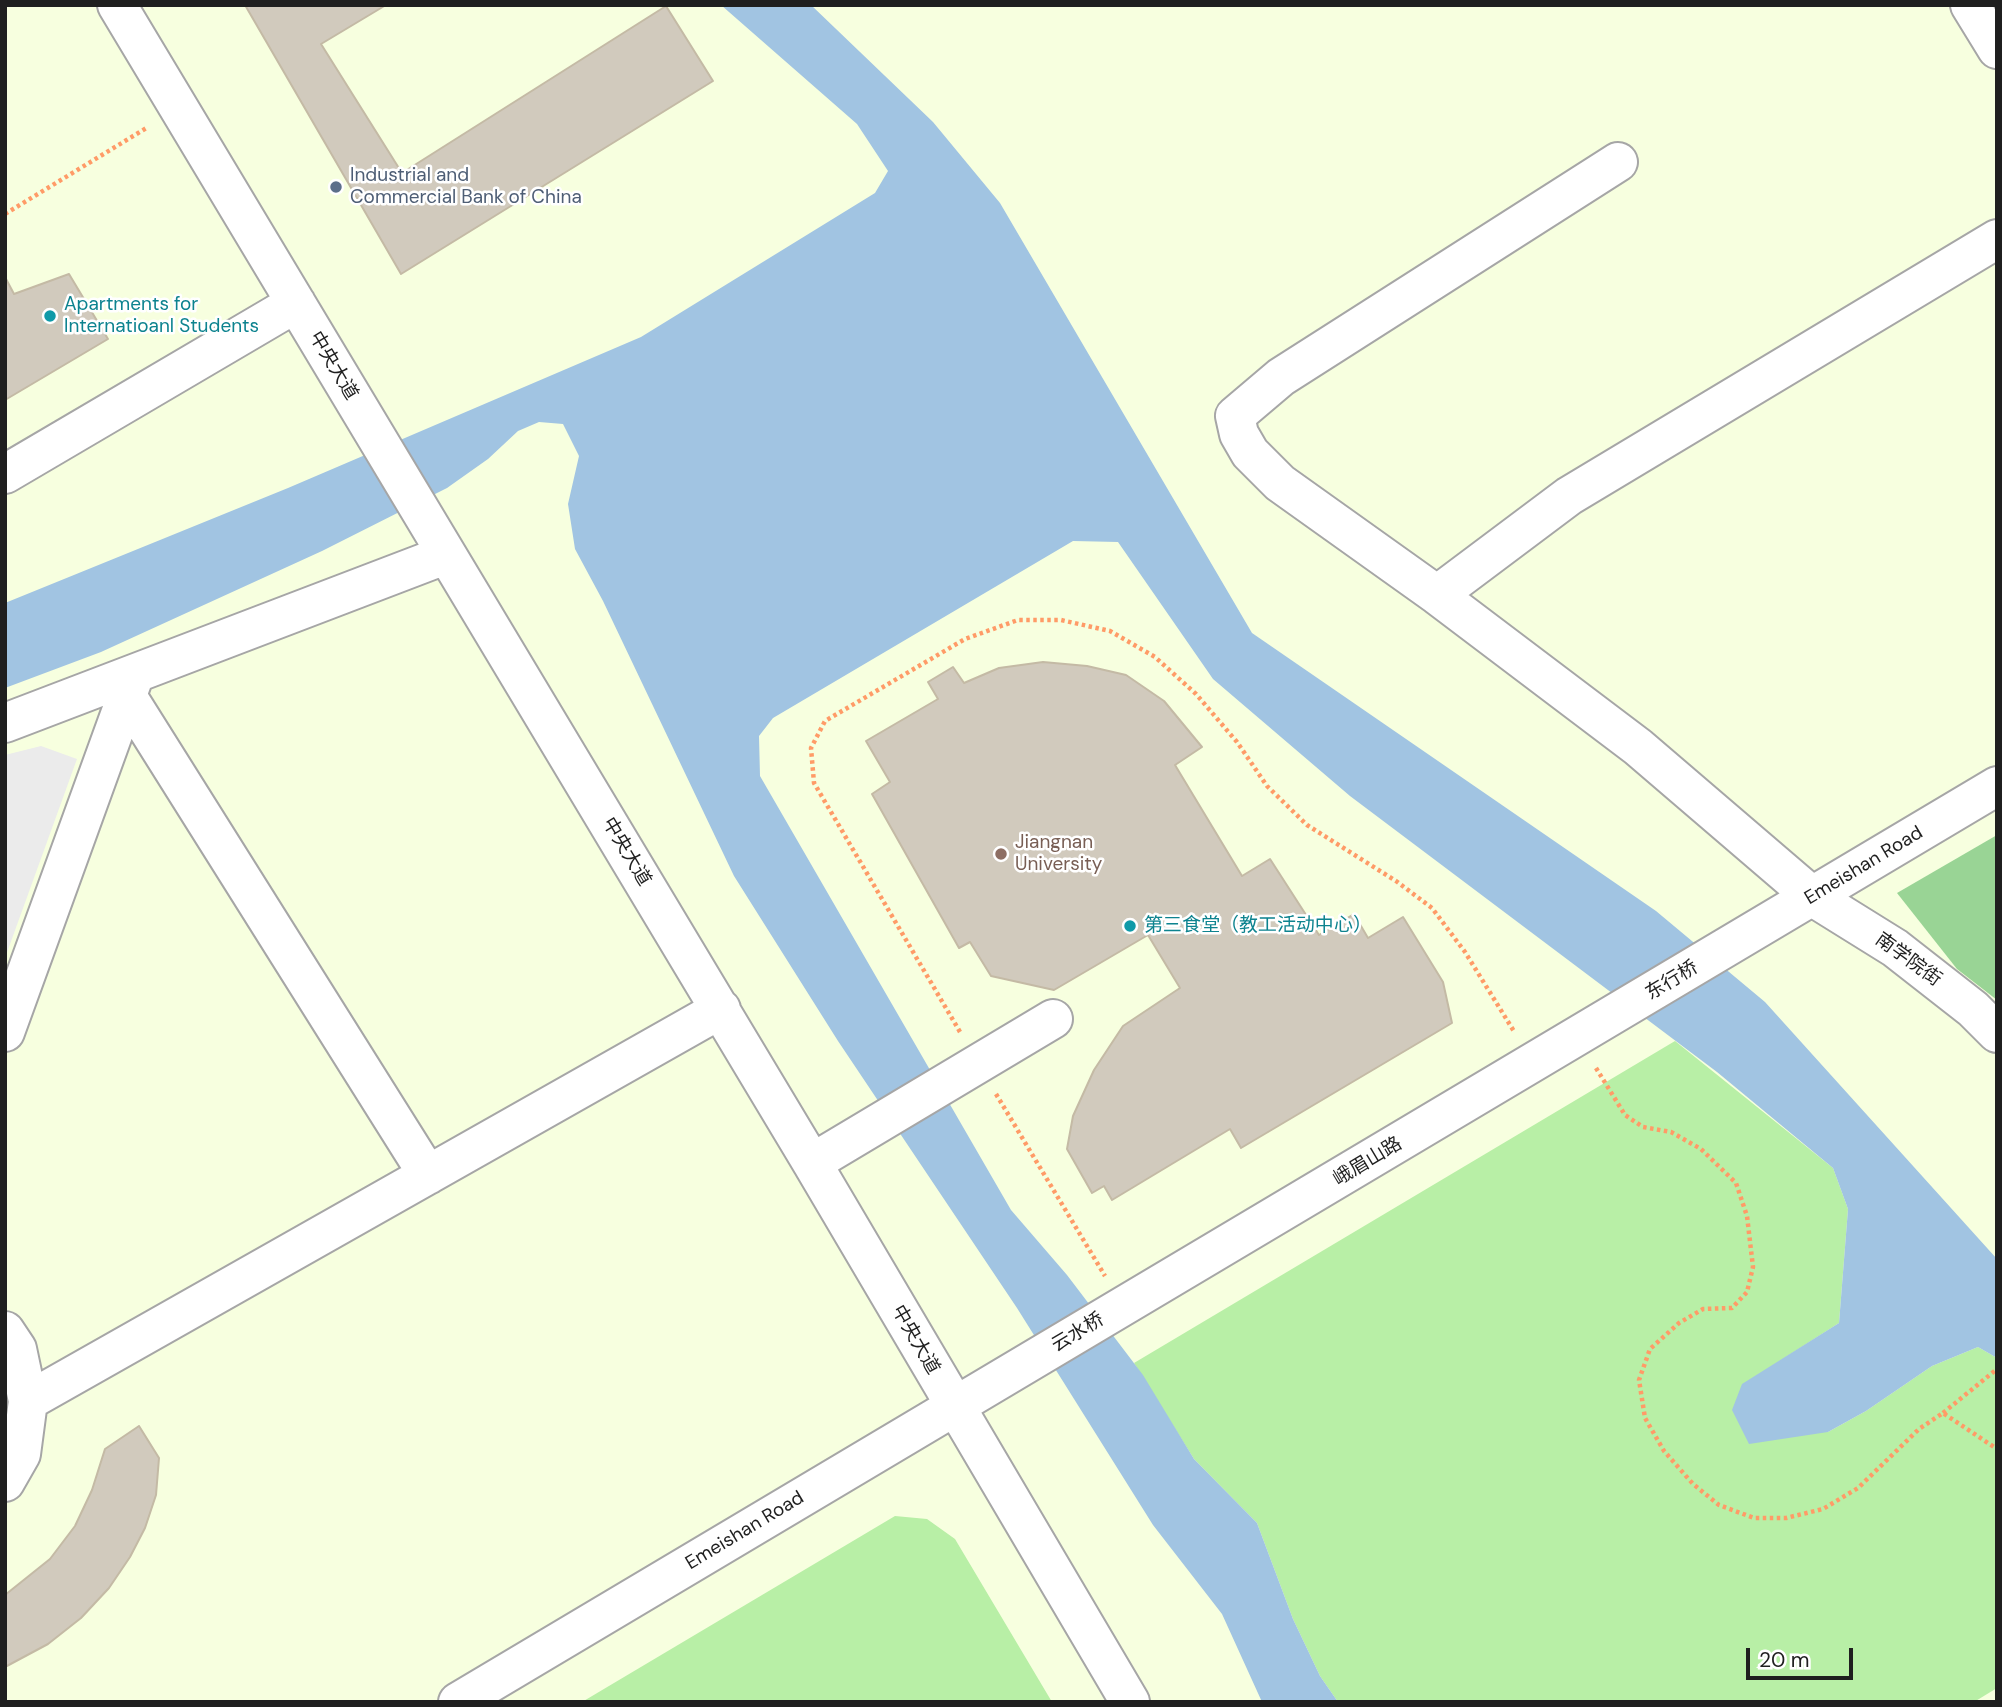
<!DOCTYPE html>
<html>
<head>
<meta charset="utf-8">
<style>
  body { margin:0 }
  #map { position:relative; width:2002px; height:1707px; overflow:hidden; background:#f1efe4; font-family:"DM Sans",sans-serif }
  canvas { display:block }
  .frame { position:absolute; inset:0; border:7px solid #1f1f1f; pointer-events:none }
  .scale { position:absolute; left:1746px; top:1648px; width:107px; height:32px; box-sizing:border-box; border:4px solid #1f1f1f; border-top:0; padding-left:9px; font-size:21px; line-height:24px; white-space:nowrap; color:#1f1f1f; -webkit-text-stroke:5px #fff; paint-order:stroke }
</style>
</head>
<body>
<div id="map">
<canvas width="2002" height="1707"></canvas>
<div class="frame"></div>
<div class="scale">20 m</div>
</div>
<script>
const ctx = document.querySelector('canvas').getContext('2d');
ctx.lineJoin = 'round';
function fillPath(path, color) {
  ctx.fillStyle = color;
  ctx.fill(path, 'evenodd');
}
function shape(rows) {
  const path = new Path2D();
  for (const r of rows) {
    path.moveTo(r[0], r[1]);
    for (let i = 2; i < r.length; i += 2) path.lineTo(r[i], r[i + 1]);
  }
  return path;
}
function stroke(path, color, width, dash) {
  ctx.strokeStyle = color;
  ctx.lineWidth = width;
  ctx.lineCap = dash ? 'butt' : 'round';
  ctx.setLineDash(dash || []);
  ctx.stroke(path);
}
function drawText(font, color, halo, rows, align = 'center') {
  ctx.font = font + ' "DM Sans","Noto Sans SC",sans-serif';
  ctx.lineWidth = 5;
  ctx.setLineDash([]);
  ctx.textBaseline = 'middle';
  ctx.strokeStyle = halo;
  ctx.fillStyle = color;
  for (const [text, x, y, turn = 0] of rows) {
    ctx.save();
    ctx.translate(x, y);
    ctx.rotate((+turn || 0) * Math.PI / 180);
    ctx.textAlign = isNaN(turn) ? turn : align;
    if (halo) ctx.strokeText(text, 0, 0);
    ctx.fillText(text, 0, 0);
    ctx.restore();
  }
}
const education = shape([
  [5,5,1997,5,1997,1702,5,1702]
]);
const grass = shape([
  [1675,1041,1833,1168,1848,1209,1839,1323,1742,1385,1828,1432,1866,1411,1932,1366,1978,1347,1997,1358,1997,1688,1974,1702,1338,1702,1320,1676,1293,1619,1257,1523,1194,1459,1134,1363],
  [895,1516,927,1519,955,1539,1052,1702,582,1702]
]);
const forest = shape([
  [1997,835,1997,1000,1957,969,1897,893]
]);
const parking = shape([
  [41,746,77,759,5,958,5,755]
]);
const water = shape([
  [721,5,811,5,933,122,1000,203,1252,633,1656,911,1765,1002,1997,1259,1997,1358,1978,1347,1932,1366,1866,1411,1828,1432,1749,1444,1732,1410,1742,1384,1839,1323,1848,1209,1833,1168,1717,1072,1350,796,1213,679,1118,542,1073,541,773,718,759,736,760,776,1011,1210,1067,1275,1143,1375,1194,1459,1257,1523,1293,1619,1320,1676,1338,1702,1262,1702,1222,1614,1153,1525,1017,1308,838,1041,734,876,603,601,575,549,568,504,579,456,563,424,539,422,518,431,488,459,447,488,322,551,101,652,5,688,5,603,288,488,641,337,875,193,888,171,857,124]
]);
const building = shape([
  [245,5,386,5,321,44,402,173,666,6,713,81,401,274,245,5],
  [69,274,108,339,5,400,5,277,14,294,69,274],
  [1043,662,1087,666,1126,675,1164,701,1202,747,1175,765,1242,876,1270,859,1319,935,1354,914,1368,938,1403,917,1443,982,1452,1023,1241,1148,1230,1129,1112,1200,1104,1186,1092,1193,1067,1149,1073,1116,1094,1070,1123,1026,1180,988,1148,935,1054,990,991,976,970,942,959,948,872,794,890,782,866,741,938,699,928,682,953,667,964,683,999,668,1043,662],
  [139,1426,159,1458,156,1495,145,1528,130,1557,109,1588,81,1618,48,1644,5,1667,5,1595,50,1559,75,1526,92,1490,105,1449,139,1426]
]);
const path = shape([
  [5,214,148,127],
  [960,1032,814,783,811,748,825,721,965,639,1018,620,1061,620,1110,631,1155,657,1196,694,1237,742,1267,786,1307,825,1396,881,1432,908,1465,952,1515,1033],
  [1596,1068,1625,1115,1643,1127,1671,1132,1701,1149,1736,1183,1747,1216,1753,1267,1747,1292,1732,1308,1703,1309,1679,1323,1650,1349,1639,1380,1645,1418,1664,1451,1693,1484,1719,1505,1754,1518,1786,1518,1823,1509,1858,1488,1919,1429,1943,1413,1997,1449],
  [996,1094,1105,1276],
  [1943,1413,1997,1369]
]);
const minor = shape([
  [117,5,812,1163,1130,1702],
  [1970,5,1997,49],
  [1618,162,1281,377,1235,416,1239,434,1250,453,1280,483,1437,595,1638,747,1813,897,1895,948,1973,1009,1997,1033],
  [5,474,296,303],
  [1437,595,1569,496,1997,239],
  [127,696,428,1175],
  [5,723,445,555],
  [5,1032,133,679],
  [812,1163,1053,1019],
  [5,1331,17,1349,28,1401,21,1454,5,1482],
  [28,1401,721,1009],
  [458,1702,1997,786]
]);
const markers = [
  [336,187,7,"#5c6f8a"],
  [50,316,7,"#0f9aa8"],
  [1001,854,7,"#8d6e63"],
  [1130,926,7,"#0f9aa8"]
];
const serviceNames = [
  ["Industrial and",350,176],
  ["Commercial Bank of China",350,198]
];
const cultureNames = [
  ["Apartments for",64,305],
  ["Internatioanl Students",64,327],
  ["第三食堂（教工活动中心）",1144,926]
];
const streetNames = [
  ["中央大道",333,366,59],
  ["中央大道",626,852,59],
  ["Emeishan Road",1864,866,-31],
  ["南学院街",1908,960,36],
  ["东行桥",1672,981,-31],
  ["峨眉山路",1368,1162,-31],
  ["云水桥",1078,1333,-31],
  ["中央大道",915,1340,60],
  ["Emeishan Road",745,1531,-31]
];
const educationNames = [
  ["Jiangnan",1015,843],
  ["University",1015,865]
];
fillPath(education, '#f7ffdf');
fillPath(grass, '#b8efa6');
fillPath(forest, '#99d495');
fillPath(parking, '#ebebeb');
fillPath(water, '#a1c4e2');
fillPath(building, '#d1cabd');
stroke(building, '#c4baa5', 2);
stroke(minor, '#a6a6a6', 42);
stroke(path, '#ff9b67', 4.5, [3.5, 3.5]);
stroke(minor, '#fff', 38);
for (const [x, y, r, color] of markers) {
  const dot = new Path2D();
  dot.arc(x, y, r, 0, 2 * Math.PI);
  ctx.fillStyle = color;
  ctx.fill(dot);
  stroke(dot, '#fff', 2.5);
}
drawText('19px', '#4e5e75', '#fff', serviceNames, 'left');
drawText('19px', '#0d838f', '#fff', cultureNames, 'left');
drawText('19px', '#1f1f1f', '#fff', streetNames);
drawText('19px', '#785e54', '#fff', educationNames, 'left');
</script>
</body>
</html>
